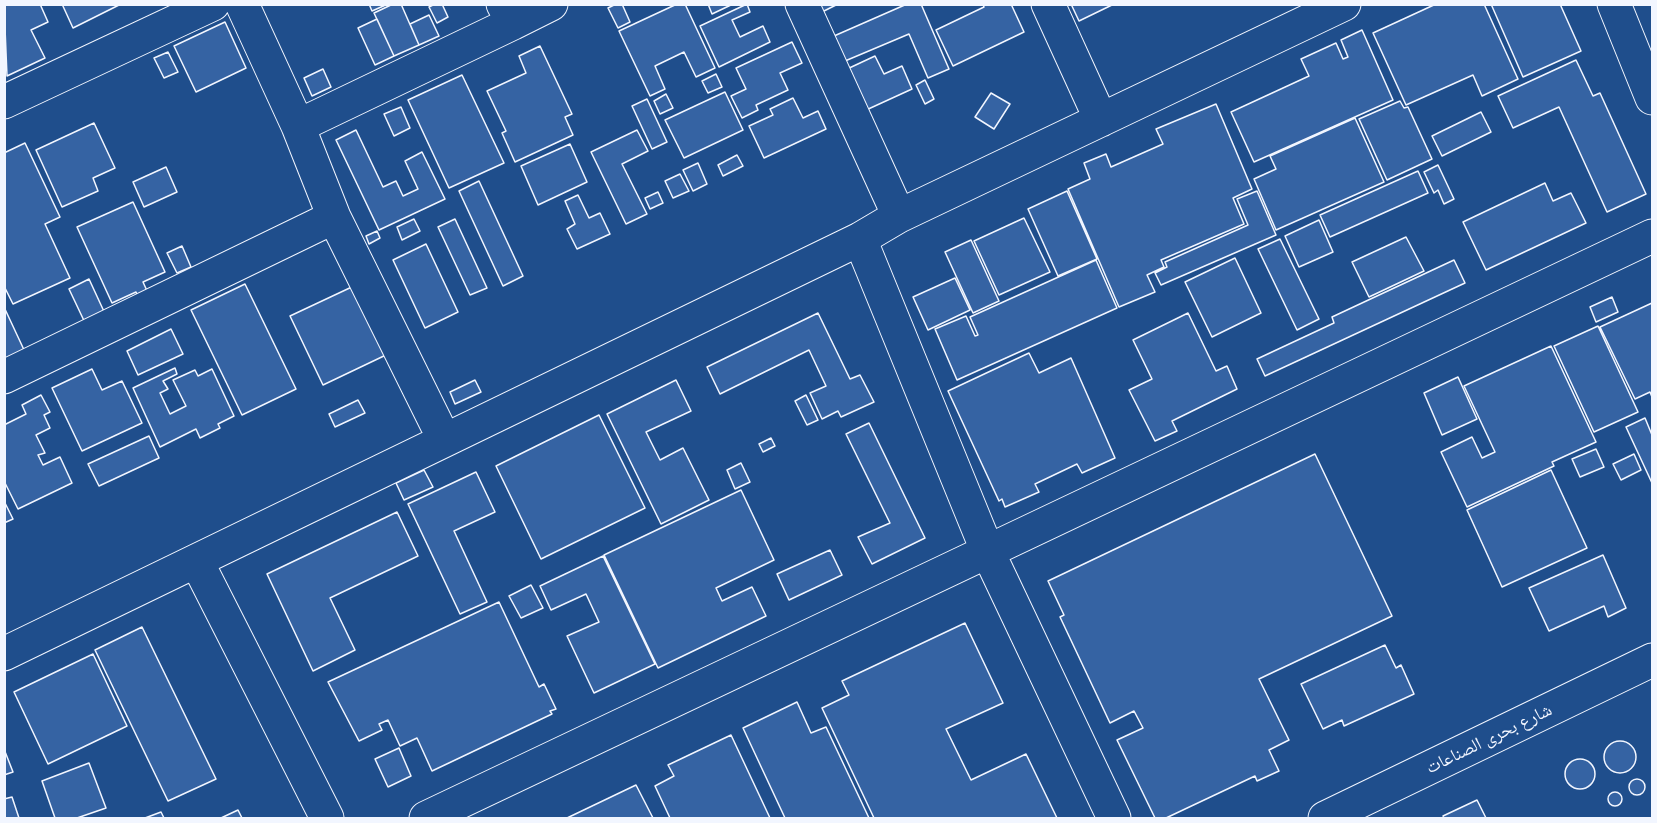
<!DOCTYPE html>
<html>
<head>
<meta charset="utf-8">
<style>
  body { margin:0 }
  #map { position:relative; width:1657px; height:823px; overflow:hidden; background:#1f4e8c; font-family:Karla,sans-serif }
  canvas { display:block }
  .frame { position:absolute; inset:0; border:6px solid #f2f6ff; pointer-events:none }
</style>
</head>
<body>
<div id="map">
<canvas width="1657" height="823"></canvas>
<div class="frame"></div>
</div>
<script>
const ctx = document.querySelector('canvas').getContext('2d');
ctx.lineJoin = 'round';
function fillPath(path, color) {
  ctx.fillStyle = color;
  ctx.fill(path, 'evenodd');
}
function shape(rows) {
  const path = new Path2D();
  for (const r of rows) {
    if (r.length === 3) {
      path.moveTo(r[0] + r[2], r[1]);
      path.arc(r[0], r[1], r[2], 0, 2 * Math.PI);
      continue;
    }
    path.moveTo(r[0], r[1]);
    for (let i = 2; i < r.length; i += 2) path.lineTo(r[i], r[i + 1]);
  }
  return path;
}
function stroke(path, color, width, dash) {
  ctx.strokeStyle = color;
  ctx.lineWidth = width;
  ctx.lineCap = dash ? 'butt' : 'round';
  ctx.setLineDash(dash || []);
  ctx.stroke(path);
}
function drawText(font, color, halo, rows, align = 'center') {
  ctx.font = font + ' Karla,"Noto Naskh Arabic",sans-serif';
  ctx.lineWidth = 4.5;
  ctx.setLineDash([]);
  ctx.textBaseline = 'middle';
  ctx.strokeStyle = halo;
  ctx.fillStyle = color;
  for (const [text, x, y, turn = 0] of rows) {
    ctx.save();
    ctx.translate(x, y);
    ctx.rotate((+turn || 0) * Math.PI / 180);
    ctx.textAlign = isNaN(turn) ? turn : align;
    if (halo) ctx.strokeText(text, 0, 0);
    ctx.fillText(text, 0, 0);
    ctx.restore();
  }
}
const building = shape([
  [4,4,40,4,48,22,31,30,45,58,7,76,4,4],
  [62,4,121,4,73,28,62,4],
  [369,4,388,4,372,11,369,4],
  [393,4,401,4,419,45,394,56,374,13,393,4],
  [435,4,442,4,448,17,437,23,429,7,435,4],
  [616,4,622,4,630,22,618,28,608,8,616,4],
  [677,4,685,4,715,68,696,77,684,52,655,66,665,89,650,96,619,31,677,4],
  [708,4,733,4,712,14,708,4],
  [747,4,750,12,732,20,740,37,763,26,770,42,719,67,700,26,747,4],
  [819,4,838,4,822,12,819,4],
  [907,4,921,4,949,69,928,78,909,34,845,61,834,36,907,4],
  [983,4,1011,4,1024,32,953,66,936,30,984,7,983,4],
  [1071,4,1114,4,1079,21,1071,4],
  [1436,4,1484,4,1518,79,1482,96,1473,75,1406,105,1373,33,1436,4],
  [1491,4,1560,4,1581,51,1523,77,1491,4],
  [429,15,439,36,419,45,410,24,429,15],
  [377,19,394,56,375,65,358,28,377,19],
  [225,22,246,68,196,92,174,46,225,22],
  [1362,30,1393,100,1254,162,1231,112,1309,76,1301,59,1336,43,1343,59,1348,57,1341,40,1362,30],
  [792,42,802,63,780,73,788,90,756,105,758,110,742,118,731,96,746,89,736,68,792,42],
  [540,46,572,114,565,117,573,135,515,162,502,133,506,131,487,91,526,73,519,56,540,46],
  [168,52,178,72,164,78,154,58,168,52],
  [875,56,884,74,902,66,912,89,864,111,845,70,875,56],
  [1576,60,1593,96,1600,93,1646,194,1607,212,1559,107,1513,128,1498,96,1576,60],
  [323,69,331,87,312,96,304,78,323,69],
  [716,74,722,87,708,93,702,81,716,74],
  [462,75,504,163,449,188,408,100,462,75],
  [925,80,934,99,925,104,916,85,925,80],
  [725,92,743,130,684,158,665,120,725,92],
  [991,93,1010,104,994,129,975,117,991,93],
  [666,94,673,108,660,114,654,101,666,94],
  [793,98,803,118,818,111,826,129,764,158,749,126,773,115,770,109,793,98],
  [647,99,667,142,652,149,632,106,647,99],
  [1400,101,1404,108,1408,107,1432,159,1387,180,1359,119,1400,101],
  [1216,104,1252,189,1233,198,1244,224,1161,260,1164,267,1147,275,1155,292,1119,307,1068,189,1090,179,1084,163,1106,154,1111,167,1163,144,1156,129,1216,104],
  [401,107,410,128,394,136,384,114,401,107],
  [1481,112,1491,132,1442,156,1432,136,1481,112],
  [1355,118,1384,182,1276,230,1254,179,1276,169,1270,156,1355,118],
  [94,123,115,168,93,178,98,191,62,207,36,150,94,123],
  [356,130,383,187,396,181,403,196,418,189,405,161,422,152,445,199,379,230,336,140,356,130],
  [637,130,648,151,622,164,647,214,626,224,591,152,637,130],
  [25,143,60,217,45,224,70,278,13,304,4,286,4,153,25,143],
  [570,144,587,182,538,205,521,166,570,144],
  [737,155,743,166,723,176,718,165,737,155],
  [698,163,707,184,693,191,683,170,698,163],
  [1438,165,1454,199,1444,204,1438,190,1434,193,1424,172,1438,165],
  [166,167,177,192,144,207,133,182,166,167],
  [1418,171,1428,193,1330,237,1320,215,1418,171],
  [680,174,689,191,673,198,665,181,680,174],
  [479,181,523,276,503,286,459,191,479,181],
  [1545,183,1553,201,1571,193,1586,223,1486,270,1463,222,1545,183],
  [1067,191,1097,259,1058,276,1028,209,1067,191],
  [1257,191,1276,235,1161,285,1155,273,1167,267,1165,262,1248,225,1237,199,1257,191],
  [658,192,663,203,650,209,645,198,658,192],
  [578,195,589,218,600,213,610,234,577,249,567,229,575,224,565,201,578,195],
  [133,202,165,272,143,282,148,293,138,297,136,292,112,303,77,227,133,202],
  [1024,218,1050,272,999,295,974,241,1024,218],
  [414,219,420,231,402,240,397,227,414,219],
  [455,219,487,288,470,295,438,227,455,219],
  [1319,220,1333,252,1299,267,1285,236,1319,220],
  [377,231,380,238,369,244,366,236,377,231],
  [1406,237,1424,271,1369,297,1352,262,1406,237],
  [1280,239,1319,319,1297,330,1258,249,1280,239],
  [971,240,999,301,973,313,945,252,971,240],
  [426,244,458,312,425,328,393,260,426,244],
  [182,246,191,267,177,273,167,253,182,246],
  [1235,258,1261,313,1212,337,1185,282,1235,258],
  [1096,260,1117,308,957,380,935,329,966,316,975,336,978,335,970,317,1096,260],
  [1454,260,1465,283,1265,376,1257,359,1334,323,1332,317,1454,260],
  [955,278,970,310,928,330,913,297,955,278],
  [89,279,107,318,87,327,69,289,89,279],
  [245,284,296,389,242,415,191,310,245,284],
  [356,285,388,354,323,385,290,316,356,285],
  [1612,297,1618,312,1596,322,1590,307,1612,297],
  [1652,303,1652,397,1650,392,1635,399,1600,327,1652,303],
  [4,307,25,352,4,361,4,307],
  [818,313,850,379,860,375,874,402,841,417,838,411,822,419,810,393,826,386,809,350,720,394,707,367,818,313],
  [1188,313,1216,371,1227,366,1237,389,1172,421,1177,431,1155,441,1129,390,1152,379,1133,340,1188,313],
  [1598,326,1638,412,1594,432,1554,346,1598,326],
  [171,329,183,354,138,375,127,351,171,329],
  [1551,346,1596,442,1552,462,1554,466,1467,507,1441,452,1472,437,1482,458,1495,452,1464,386,1551,346],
  [1029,353,1039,373,1071,358,1115,458,1082,473,1077,464,1035,484,1039,492,1005,507,1002,499,999,501,948,391,1029,353],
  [175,368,177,374,163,381,168,389,160,393,170,414,186,406,173,380,195,370,198,376,212,369,234,416,218,424,220,428,200,438,196,429,160,447,133,388,175,368],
  [92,369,102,390,122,381,142,423,82,451,52,388,92,369],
  [1458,377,1477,419,1442,435,1424,393,1458,377],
  [475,380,481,392,455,404,450,392,475,380],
  [676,380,691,411,646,432,660,460,683,448,709,500,661,524,607,414,676,380],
  [41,395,50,412,44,415,50,428,36,435,45,453,38,455,43,465,60,457,72,483,18,509,4,481,4,425,26,414,22,405,41,395],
  [806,395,818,420,807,425,795,401,806,395],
  [358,400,365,413,335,427,329,414,358,400],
  [599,415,645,508,541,559,496,466,599,415],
  [1645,418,1652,435,1652,483,1626,427,1645,418],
  [869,423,925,538,872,564,858,537,890,523,846,434,869,423],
  [149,436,159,458,99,486,88,464,149,436],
  [771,438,775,446,763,452,759,444,771,438],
  [1596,449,1604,467,1580,477,1572,459,1596,449],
  [1315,454,1392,616,1259,679,1289,740,1269,750,1279,771,1257,781,1255,776,1166,818,1155,818,1117,740,1143,728,1134,711,1110,723,1060,617,1064,615,1048,581,1315,454],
  [1634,454,1641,470,1621,480,1613,464,1634,454],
  [741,463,750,482,735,489,727,470,741,463],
  [424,470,433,487,404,500,396,483,424,470],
  [1551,470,1587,548,1502,587,1467,510,1551,470],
  [476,472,495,512,454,531,487,602,460,614,408,504,476,472],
  [741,490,774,560,716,588,722,601,752,587,766,616,658,668,604,555,741,490],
  [4,501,13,519,4,523,4,501],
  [397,512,418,556,330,598,355,650,313,671,267,574,397,512],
  [830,550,842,575,789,600,777,574,830,550],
  [1603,555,1626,608,1608,617,1604,606,1549,631,1529,588,1603,555],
  [603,556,655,664,594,693,567,636,599,622,586,594,551,610,540,586,603,556],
  [531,585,543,608,521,618,509,596,531,585],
  [499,602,539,687,544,684,556,709,550,711,552,714,432,771,417,738,400,746,388,720,379,724,382,730,359,741,328,682,499,602],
  [965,623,1003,703,946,729,971,780,1026,754,1057,818,874,818,822,708,849,695,842,681,965,623],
  [142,627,216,779,168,801,95,650,142,627],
  [1385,645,1396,668,1401,665,1414,694,1344,726,1342,720,1323,729,1301,684,1385,645],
  [93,654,127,726,48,764,14,692,93,654],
  [797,702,811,733,826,727,869,818,785,818,743,728,797,702],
  [731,735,770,818,670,818,655,786,674,776,668,765,731,735],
  [1620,757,16],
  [399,748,411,776,388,787,375,759,399,748],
  [4,749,13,772,4,775,4,749],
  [1580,774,15],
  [89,763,106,808,77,818,55,818,42,781,89,763],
  [1637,787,8],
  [636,785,653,818,567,818,636,785],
  [1615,799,7],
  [12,797,19,818,4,818,4,799,12,797],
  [1477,800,1486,818,1444,818,1443,816,1477,800],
  [238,810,242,818,221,818,238,810],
  [161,812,164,818,145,818,161,812]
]);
const minor = shape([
  [242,4,298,126,334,217,444,439],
  [503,4,513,23,551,4],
  [802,4,899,216],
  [1048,4,1101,120],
  [1614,4,1652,98],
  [4,102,213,4],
  [298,126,513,23],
  [860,239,987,550,1114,818],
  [4,377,334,217],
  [197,562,327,818],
  [4,654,860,239,899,216,1344,4],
  [426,818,1652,236],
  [1325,818,1652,660]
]);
const streetNames = [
  ["شارع بحرى الصناعات",1489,739,-26]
];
fillPath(building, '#3563a3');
stroke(building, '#f2f6ff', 1.5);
stroke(minor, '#f2f6ff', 35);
stroke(minor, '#1f4e8c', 33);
drawText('18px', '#f2f6ff', '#1f4e8c', streetNames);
</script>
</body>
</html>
